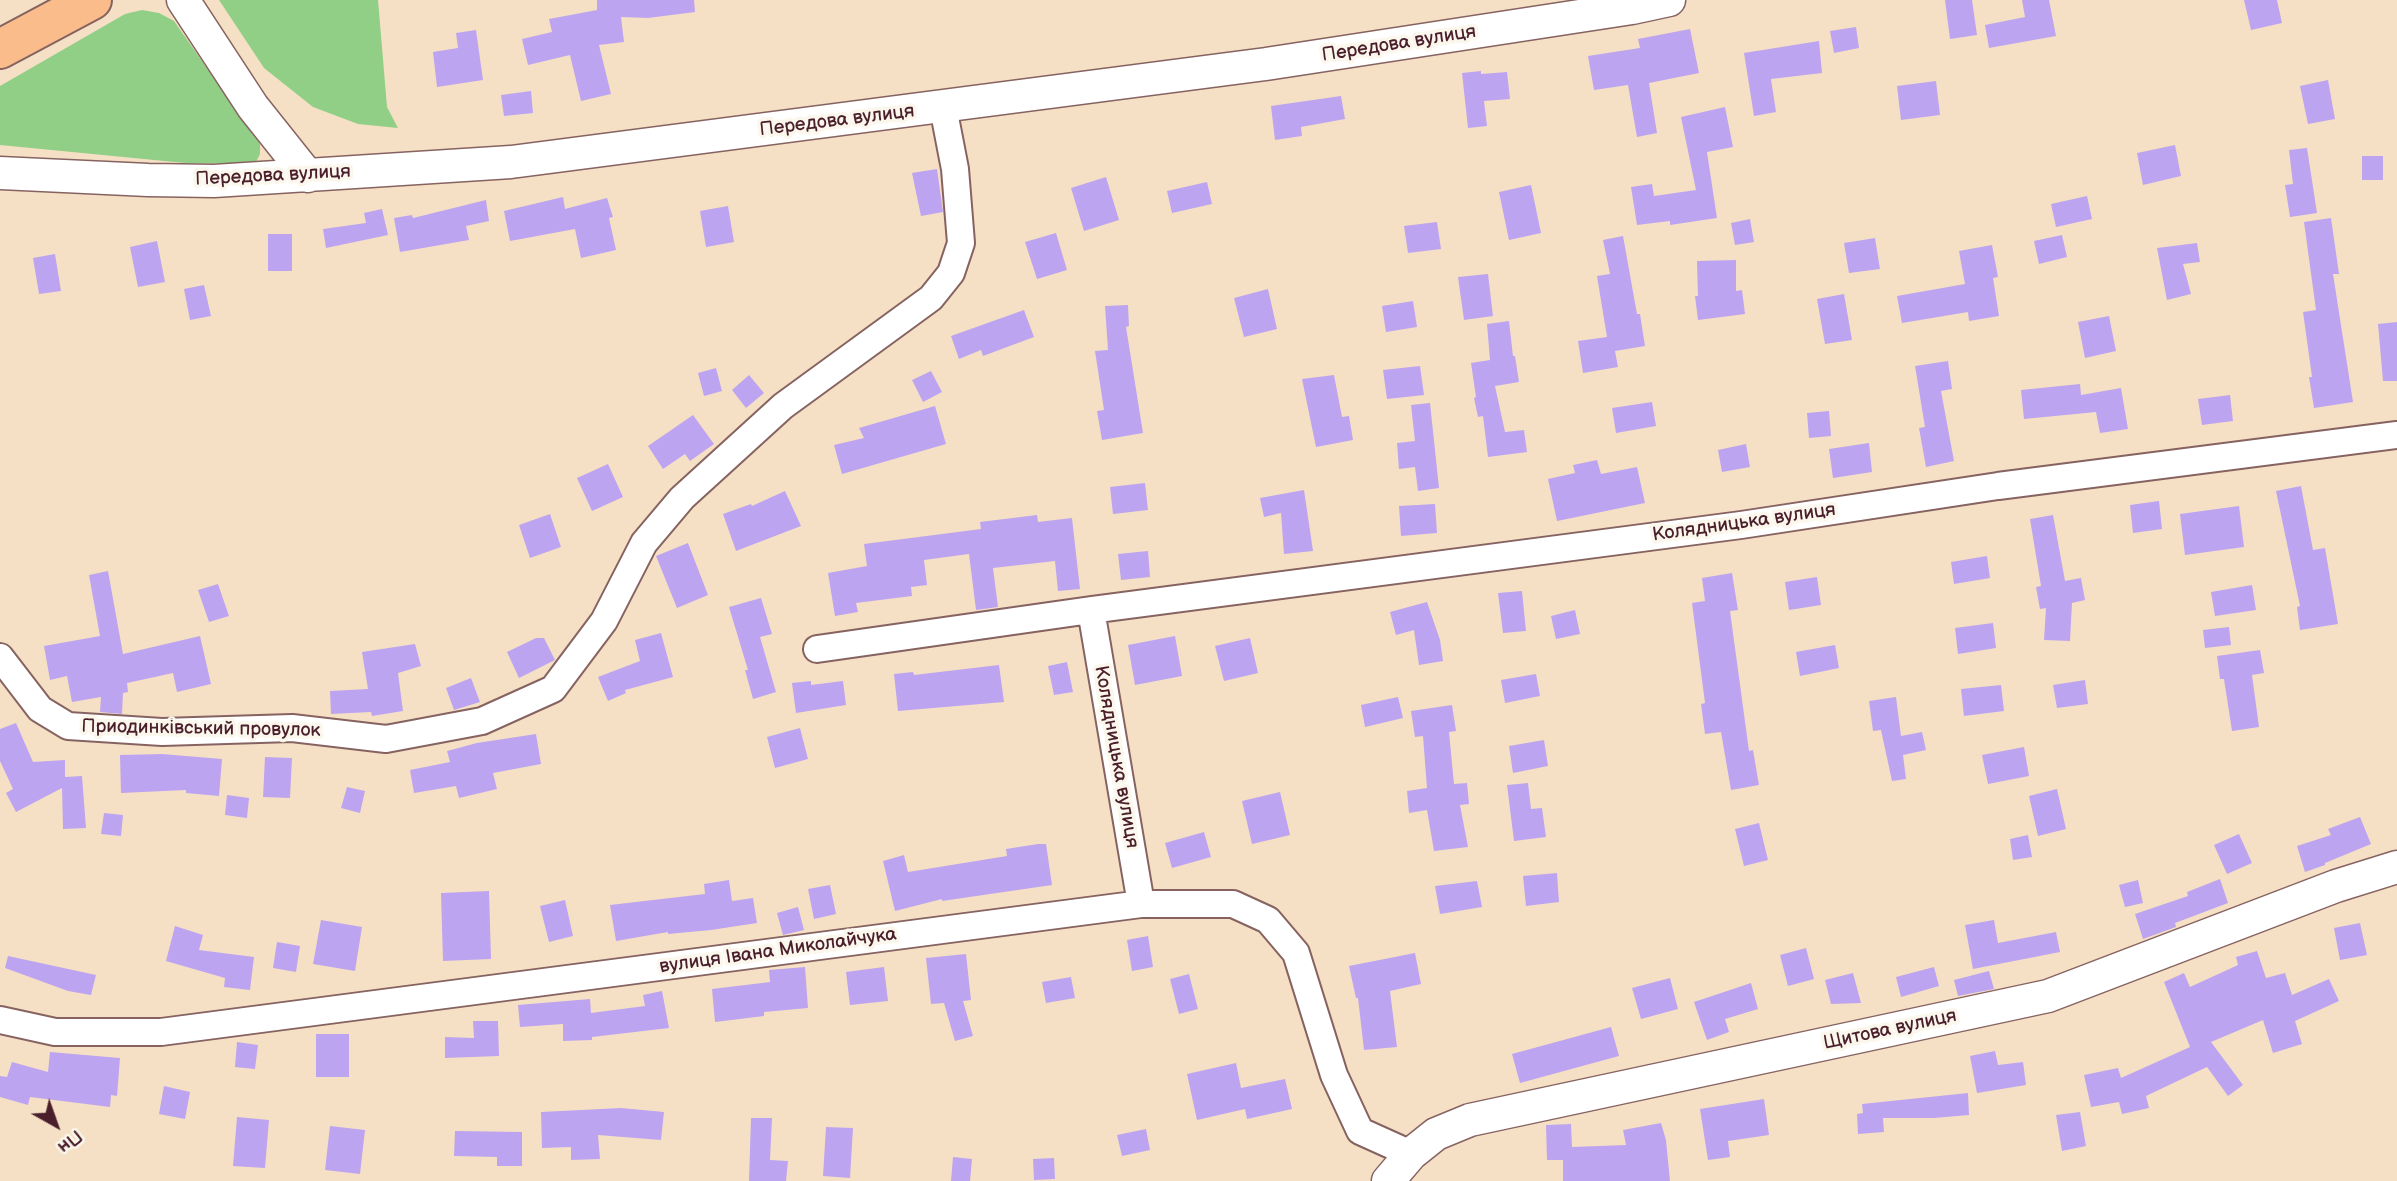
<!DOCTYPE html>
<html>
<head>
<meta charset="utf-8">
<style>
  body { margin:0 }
  #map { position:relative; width:2397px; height:1181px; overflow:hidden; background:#f5e0c5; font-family:"Balsamiq Sans",sans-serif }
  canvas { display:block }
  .north { position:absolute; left:21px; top:1090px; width:70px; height:70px; -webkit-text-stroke:5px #fbf7ec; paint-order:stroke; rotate:140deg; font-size:19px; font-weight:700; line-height:28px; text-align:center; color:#4a1f2b }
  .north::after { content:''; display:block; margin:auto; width:24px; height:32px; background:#4a1f2b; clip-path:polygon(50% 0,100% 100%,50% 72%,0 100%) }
</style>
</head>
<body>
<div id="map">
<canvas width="2397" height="1181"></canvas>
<div class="north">Пн</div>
</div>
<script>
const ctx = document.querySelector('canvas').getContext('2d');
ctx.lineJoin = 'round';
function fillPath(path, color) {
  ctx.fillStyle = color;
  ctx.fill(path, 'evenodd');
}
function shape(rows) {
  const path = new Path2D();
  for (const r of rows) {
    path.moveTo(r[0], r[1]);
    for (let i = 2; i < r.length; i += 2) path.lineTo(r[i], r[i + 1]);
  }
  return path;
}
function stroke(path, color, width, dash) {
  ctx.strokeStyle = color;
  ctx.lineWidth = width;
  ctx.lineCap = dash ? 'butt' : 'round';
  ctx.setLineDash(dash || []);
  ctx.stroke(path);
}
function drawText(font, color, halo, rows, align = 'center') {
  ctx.font = font + ' "Balsamiq Sans",sans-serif';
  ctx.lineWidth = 7;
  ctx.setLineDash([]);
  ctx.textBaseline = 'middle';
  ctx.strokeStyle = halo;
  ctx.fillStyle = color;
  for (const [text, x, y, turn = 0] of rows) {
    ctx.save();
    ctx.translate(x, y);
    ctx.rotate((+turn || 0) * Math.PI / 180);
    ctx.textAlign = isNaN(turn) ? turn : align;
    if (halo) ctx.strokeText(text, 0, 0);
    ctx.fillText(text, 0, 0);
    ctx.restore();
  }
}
const green = shape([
  [219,0,378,0,387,107,398,128,358,124,313,107,264,68],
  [142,10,159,13,174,21,260,144,260,154,256,162,251,164,185,163,0,145,0,86,125,14]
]);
const building = shape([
  [597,0,694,0,695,12,648,18,621,17,624,42,599,45,611,94,581,101,570,55,528,65,522,39,552,32,549,19,597,10],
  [1945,0,1972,0,1977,35,1950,39],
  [2022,0,2049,0,2056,36,1989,48,1985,25,2025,17],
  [2244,0,2277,0,2282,23,2251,30],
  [1856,27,1859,48,1834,53,1830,31],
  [1690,29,1699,73,1649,83,1657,133,1637,137,1628,85,1594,90,1588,56,1640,48,1638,39],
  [476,30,483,80,437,87,433,52,458,48,456,33],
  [1819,41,1822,73,1771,79,1776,112,1754,116,1744,53],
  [1481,71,1481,74,1507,72,1510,99,1484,101,1487,126,1468,128,1462,73],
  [2328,80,2335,119,2308,124,2300,86],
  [1936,81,1940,115,1901,120,1897,86],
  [531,91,533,113,504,116,501,95],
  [1341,96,1345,119,1301,127,1302,136,1275,140,1271,106],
  [1725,107,1733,147,1707,152,1717,218,1670,225,1670,221,1637,225,1631,187,1652,184,1654,196,1696,190,1681,117],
  [2175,145,2181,176,2143,185,2137,153],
  [2307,148,2317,213,2290,217,2285,185,2293,184,2289,150],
  [2362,156,2383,156,2383,180,2362,180],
  [937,169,943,212,921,216,912,173],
  [1106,177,1119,220,1084,231,1071,188],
  [1207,182,1212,204,1172,213,1167,191],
  [1531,185,1541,233,1509,240,1499,192],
  [2087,196,2092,219,2056,227,2051,204],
  [563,197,565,209,607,198,613,217,609,218,616,250,581,258,575,229,510,241,504,211],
  [486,200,489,221,466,226,469,240,400,252,394,218,412,215,413,218],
  [728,206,734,242,706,247,700,211],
  [382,209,388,235,326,248,323,229,366,223,364,213],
  [2331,218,2339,274,2333,274,2353,402,2314,408,2309,377,2312,377,2303,312,2316,310,2304,222],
  [1750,219,1754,242,1735,245,1731,223],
  [1437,222,1441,249,1408,253,1404,226],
  [1056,233,1067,270,1037,279,1025,242],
  [268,234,292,234,292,271,268,271],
  [2062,235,2067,257,2039,264,2034,241],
  [1623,236,1637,314,1640,314,1645,346,1615,351,1618,367,1583,373,1578,341,1607,337,1597,276,1610,274,1603,240],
  [1875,238,1880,269,1849,273,1844,243],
  [157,241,165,282,138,287,130,247],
  [2197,243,2200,262,2183,264,2191,294,2167,300,2157,248],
  [1992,245,1998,277,1993,278,1999,316,1969,321,1968,312,1902,323,1897,296,1965,284,1959,251],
  [55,254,61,291,39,294,33,258],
  [1736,260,1736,291,1742,290,1745,314,1698,320,1695,296,1698,296,1697,261],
  [1488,274,1493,316,1464,320,1458,277],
  [204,285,211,316,190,320,184,289],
  [1268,289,1277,329,1244,337,1234,298],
  [1844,294,1852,340,1825,344,1817,299],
  [1413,301,1417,327,1386,332,1382,306],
  [1128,305,1129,326,1126,327,1143,433,1102,440,1097,411,1104,410,1095,351,1108,350,1105,306],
  [1024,310,1034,337,983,356,981,350,959,359,951,336],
  [2109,316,2116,351,2085,358,2078,322],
  [1509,321,1513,356,1515,356,1519,382,1495,386,1505,432,1524,430,1527,452,1488,457,1483,416,1478,417,1474,398,1476,397,1471,363,1490,360,1487,324],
  [2397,322,2397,381,2383,381,2378,324],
  [1948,361,1952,389,1941,391,1954,461,1926,467,1919,428,1925,427,1915,366],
  [1420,366,1424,395,1387,399,1383,370],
  [716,368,722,391,704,396,698,373],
  [931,371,942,392,923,402,912,380],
  [749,375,764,393,746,408,732,390],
  [1334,375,1342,417,1349,416,1353,440,1316,447,1302,379],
  [2080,384,2081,395,2121,388,2128,429,2100,433,2096,412,2024,419,2021,390],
  [2230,395,2233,421,2202,425,2198,399],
  [1652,402,1656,426,1616,433,1612,408],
  [1430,403,1439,488,1418,491,1415,467,1399,469,1397,443,1415,441,1411,405],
  [935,406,946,444,842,474,834,445,864,438,859,428],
  [1829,411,1831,436,1809,438,1807,413],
  [693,415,714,444,690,461,685,454,663,469,648,446],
  [1869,443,1872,472,1833,478,1829,449],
  [1746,444,1750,467,1722,472,1718,450],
  [1597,460,1601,474,1637,467,1645,503,1557,521,1548,479,1575,473,1573,465],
  [608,464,623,497,592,511,577,478],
  [1145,483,1148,510,1113,514,1110,487],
  [2301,486,2313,550,2325,548,2338,624,2300,630,2297,607,2300,606,2276,491],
  [1304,490,1313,551,1284,554,1281,513,1264,517,1260,498],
  [785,491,801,526,736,551,723,514,751,504,752,506],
  [2159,501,2162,529,2133,533,2130,505],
  [1435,504,1437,533,1401,536,1399,506],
  [2239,506,2244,547,2185,555,2180,514],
  [550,514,561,547,530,558,519,525],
  [1037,515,1038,522,1072,518,1080,589,1058,591,1055,561,993,568,998,607,976,610,969,554,924,560,927,585,911,587,912,596,856,603,858,612,835,616,828,573,867,566,864,544,981,529,980,522],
  [2053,515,2065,581,2081,578,2085,600,2072,603,2070,641,2044,640,2046,608,2040,609,2036,587,2041,586,2030,519],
  [688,543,708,595,677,608,656,556],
  [1148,551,1150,577,1121,580,1118,554],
  [1987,556,1990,578,1954,584,1951,562],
  [108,571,123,654,200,636,211,684,177,692,173,673,127,683,128,692,123,693,122,714,100,712,101,697,72,702,67,676,50,680,44,646,100,636,89,575],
  [1732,573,1738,610,1730,611,1749,751,1753,750,1759,785,1731,790,1721,732,1705,734,1701,704,1705,703,1692,603,1705,601,1702,578],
  [1817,577,1821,605,1789,610,1785,582],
  [218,584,229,616,209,622,198,590],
  [2252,585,2256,610,2215,616,2211,592],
  [1522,591,1526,631,1503,633,1498,593],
  [761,598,772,634,760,637,776,692,753,699,745,670,748,670,729,607],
  [1427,602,1440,640,1443,661,1419,665,1414,630,1396,635,1390,612],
  [1575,610,1580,634,1556,639,1551,616],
  [1993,623,1996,648,1958,654,1955,628],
  [2229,627,2231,645,2205,648,2203,630],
  [661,633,673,677,625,690,626,693,608,701,598,677,640,661,635,640],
  [1175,636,1182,676,1135,685,1128,645],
  [536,638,544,638,555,660,519,678,507,652],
  [1250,638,1258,673,1224,681,1215,646],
  [415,644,421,666,398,673,403,711,372,716,371,712,331,714,330,691,368,689,362,652],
  [1835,645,1839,668,1800,676,1796,652],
  [2260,650,2264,673,2252,675,2259,727,2232,731,2224,679,2220,679,2217,656],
  [1067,662,1073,692,1054,695,1048,666],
  [999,665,1004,702,898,711,894,674,913,672,914,675],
  [1536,674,1540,696,1505,703,1501,680],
  [471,678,480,702,454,710,446,688],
  [2085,680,2088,704,2057,708,2053,685],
  [811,681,811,685,843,681,846,705,796,713,792,683],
  [2001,685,2004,711,1964,716,1961,689],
  [1398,697,1403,718,1365,727,1361,705],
  [1896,697,1901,736,1922,732,1926,750,1903,755,1906,779,1892,781,1881,730,1873,731,1869,701],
  [1452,705,1456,731,1449,732,1454,784,1467,783,1469,804,1460,805,1468,847,1434,851,1427,810,1409,813,1407,791,1427,788,1423,736,1415,737,1411,711],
  [16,723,33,762,65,760,65,777,82,776,86,828,63,829,62,788,16,812,6,793,13,789,0,761,0,729],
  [800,728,808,759,775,768,767,737],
  [536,734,541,764,493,773,497,789,459,798,456,786,414,793,410,770,450,762,447,751,477,743],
  [1544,740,1548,766,1513,773,1509,746],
  [2024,747,2029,776,1988,784,1982,755],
  [162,754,222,759,219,796,186,793,186,790,121,793,120,755],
  [265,757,292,758,290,798,263,797],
  [1528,783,1531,809,1542,808,1546,837,1514,841,1507,785],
  [347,787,365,791,360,813,341,808],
  [2057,789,2066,829,2038,836,2029,796],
  [1280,792,1290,835,1252,844,1242,801],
  [227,795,249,798,247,818,225,815],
  [104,813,123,815,121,836,101,834],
  [2360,817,2371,844,2325,863,2325,865,2305,872,2297,846,2331,835,2328,829],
  [1759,823,1768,860,1744,866,1735,829],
  [1204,832,1211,857,1172,868,1165,843],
  [2239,834,2252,863,2227,874,2214,845],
  [2028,835,2032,857,2013,860,2010,839],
  [1038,844,1046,844,1052,885,942,901,942,899,895,911,883,861,904,855,908,872,1007,856,1006,849],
  [1557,873,1559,902,1526,906,1523,876],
  [2220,879,2228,903,2175,923,2176,927,2143,939,2135,914,2188,896,2187,892],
  [729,880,732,901,753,898,757,923,711,930,668,934,668,932,616,941,610,905,705,894,704,884],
  [2138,880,2143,903,2125,907,2119,885],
  [1477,881,1482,907,1440,914,1435,886],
  [830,885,836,914,814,919,808,889],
  [489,891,491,959,443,961,441,893],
  [565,900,573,936,549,942,540,906],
  [798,907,804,930,783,935,777,913],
  [321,920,362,927,355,971,313,964],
  [1994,920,1998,943,2056,932,2060,952,1973,969,1965,925],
  [2360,923,2367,955,2340,960,2334,928],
  [175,926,203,935,199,950,254,957,250,990,224,987,225,978,166,961],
  [1148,936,1153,967,1132,971,1127,940],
  [277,942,300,946,296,972,273,968],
  [1806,948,1814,979,1788,986,1780,955],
  [2257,951,2266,978,2285,973,2292,995,2329,979,2339,1001,2295,1021,2302,1044,2273,1053,2263,1020,2211,1042,2243,1085,2228,1096,2207,1067,2146,1096,2149,1108,2122,1114,2119,1102,2091,1107,2084,1075,2118,1068,2121,1078,2190,1047,2164,982,2184,973,2190,987,2238,965,2236,957],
  [1415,953,1421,984,1390,991,1397,1047,1364,1050,1358,998,1356,998,1349,966],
  [966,954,971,1000,963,1001,973,1036,955,1041,944,1003,931,1004,926,958],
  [8,956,96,975,91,995,68,991,5,968],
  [805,967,808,1008,764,1012,764,1016,715,1022,712,989,770,982,769,970],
  [884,967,888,1001,850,1005,846,972],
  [1934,967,1939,986,1901,997,1896,977],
  [1989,971,1994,989,1958,996,1954,980],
  [1853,973,1861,1003,1831,1004,1825,980],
  [1189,974,1198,1009,1179,1014,1170,979],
  [1071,977,1075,998,1046,1003,1042,982],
  [1670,978,1678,1009,1641,1019,1632,988],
  [1751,983,1758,1009,1725,1019,1729,1032,1707,1040,1694,1002],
  [662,991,669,1028,592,1037,592,1040,563,1041,563,1024,520,1027,518,1005,590,999,591,1013,645,1006,643,995],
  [473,1021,498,1021,499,1056,445,1058,445,1037,474,1038],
  [1611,1027,1619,1056,1520,1083,1512,1054],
  [316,1034,349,1034,349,1077,316,1077],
  [237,1042,258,1045,255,1069,235,1067],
  [1995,1051,1998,1065,2023,1062,2026,1085,1977,1093,1970,1056],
  [50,1052,120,1058,117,1096,111,1095,110,1107,30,1097,28,1105,0,1097,0,1076,7,1077,12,1062,48,1072],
  [1236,1063,1241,1088,1285,1079,1292,1109,1247,1119,1245,1109,1197,1120,1187,1074],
  [164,1086,190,1092,185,1119,159,1114],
  [1968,1093,1969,1115,1934,1118,1883,1118,1884,1132,1858,1134,1857,1114,1863,1113,1862,1104],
  [1764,1099,1769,1135,1728,1141,1730,1157,1708,1160,1700,1109],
  [621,1108,664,1112,661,1140,598,1135,600,1159,571,1160,571,1147,542,1148,541,1112],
  [2080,1112,2086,1146,2062,1151,2056,1115],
  [237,1117,269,1120,265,1168,233,1166],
  [751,1118,772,1118,770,1160,788,1161,786,1181,749,1181],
  [1661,1123,1666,1140,1670,1181,1563,1181,1563,1160,1547,1160,1546,1125,1571,1124,1572,1147,1626,1145,1623,1130],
  [330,1126,365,1130,360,1174,325,1170],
  [826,1127,853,1128,850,1178,823,1176],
  [1146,1129,1150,1150,1122,1156,1117,1135],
  [455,1131,522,1132,522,1166,497,1166,497,1157,454,1156],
  [953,1157,972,1159,970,1181,951,1181],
  [1054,1158,1055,1179,1034,1180,1033,1159]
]);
const minor = shape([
  [1091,610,1141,904],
  [817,649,1091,610,1741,525,1998,486,2397,435],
  [0,657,40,709,68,726,162,732,292,728,386,739,482,721,553,689,604,621,644,543,682,498,783,406,931,298,951,273,961,243,955,169,943,107],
  [0,1020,55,1032,161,1032,1141,904,1233,904,1268,920,1296,953,1334,1075,1360,1131,1411,1154]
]);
const tertiary = shape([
  [183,0,253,107,308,176],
  [0,173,148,180,214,181,511,162,1266,64,1632,8,1669,0],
  [1388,1181,1411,1154,1436,1134,1470,1120,2048,996,2336,886,2397,867]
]);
const primary = shape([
  [0,49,92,0]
]);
const streetNames = [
  ["Передова вулиця",1399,44,-9],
  ["Передова вулиця",837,121,-7],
  ["Передова вулиця",273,176,-3],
  ["Колядницька вулиця",1744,523,-8],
  ["Приодинківський провулок",201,729,1],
  ["Колядницька вулиця",1116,757,80],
  ["вулиця Івана Миколайчука",778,951,-8],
  ["Щитова вулиця",1890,1030,-12]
];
fillPath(green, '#91cf86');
fillPath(building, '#bda4f0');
stroke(minor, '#866361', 30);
stroke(tertiary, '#866361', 35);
stroke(primary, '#866361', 42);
stroke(minor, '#fff', 26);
stroke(tertiary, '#fff', 32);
stroke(primary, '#f9bc8a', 38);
drawText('19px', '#4a1f2b', '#fbf7ec', streetNames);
</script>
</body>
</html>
